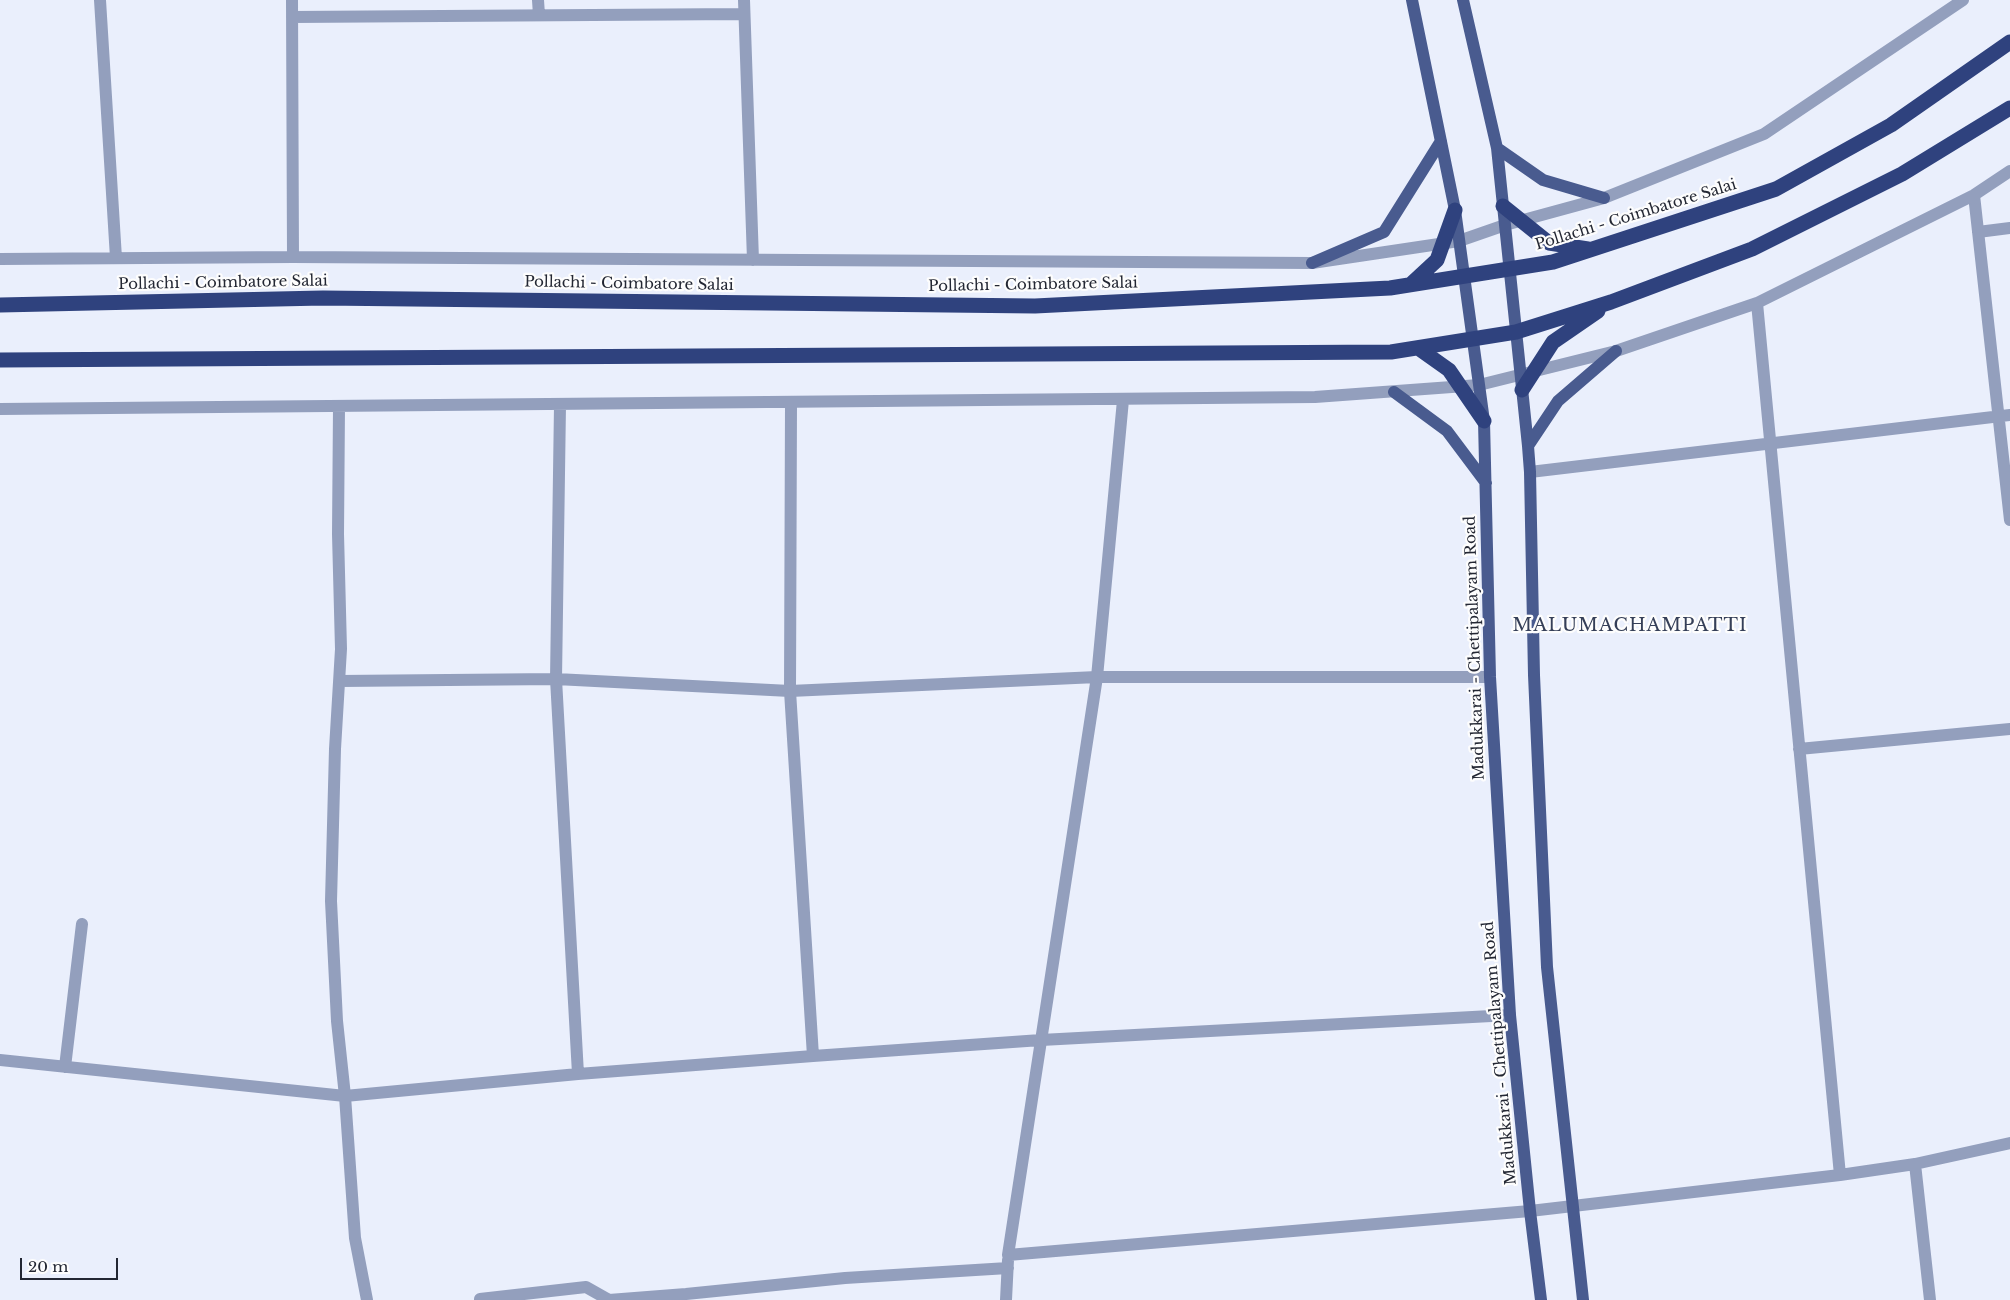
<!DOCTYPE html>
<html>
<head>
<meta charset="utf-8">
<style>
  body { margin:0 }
  #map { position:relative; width:2010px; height:1300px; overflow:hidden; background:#eaeffc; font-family:"Libre Baskerville",serif }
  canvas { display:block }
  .scale { position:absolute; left:20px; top:1258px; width:98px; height:22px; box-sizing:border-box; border:2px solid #232733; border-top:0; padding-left:6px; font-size:15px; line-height:18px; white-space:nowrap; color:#232733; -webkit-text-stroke:4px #fdfdfd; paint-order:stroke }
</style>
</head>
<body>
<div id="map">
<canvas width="2010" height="1300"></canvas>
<div class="scale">20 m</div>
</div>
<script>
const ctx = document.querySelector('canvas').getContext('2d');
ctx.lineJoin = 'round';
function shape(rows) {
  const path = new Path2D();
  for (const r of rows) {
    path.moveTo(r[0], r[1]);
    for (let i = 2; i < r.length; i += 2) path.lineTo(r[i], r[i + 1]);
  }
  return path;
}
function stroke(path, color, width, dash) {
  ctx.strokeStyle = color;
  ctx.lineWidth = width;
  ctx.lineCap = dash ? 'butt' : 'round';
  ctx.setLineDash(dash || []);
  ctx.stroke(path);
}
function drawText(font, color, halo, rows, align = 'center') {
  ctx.font = font + ' "Libre Baskerville",serif';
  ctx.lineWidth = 4.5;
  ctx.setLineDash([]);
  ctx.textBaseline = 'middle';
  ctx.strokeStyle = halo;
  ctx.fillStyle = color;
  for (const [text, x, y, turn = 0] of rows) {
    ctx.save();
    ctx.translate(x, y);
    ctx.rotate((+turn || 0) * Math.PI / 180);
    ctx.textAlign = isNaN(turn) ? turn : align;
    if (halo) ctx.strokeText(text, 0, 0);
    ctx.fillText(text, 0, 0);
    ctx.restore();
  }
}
const minor = shape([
  [100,0,116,258],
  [292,0,293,257],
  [538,0,539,15],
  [744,0,753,260],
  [292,17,743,14],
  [1974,195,2010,520],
  [1978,232,2010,228],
  [0,259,293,257,1312,263,1459,241,1505,225,1604,198,1764,134,1963,0],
  [1123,400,1097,677,1008,1255,1530,1211,1840,1175,1757,303],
  [560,405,556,679,578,1074,813,1056,790,691,791,404],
  [339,407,338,534,341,649,335,749,331,901,337,1021,345,1096,355,1238,367,1300],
  [0,409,1315,397,1479,385,1616,351,1757,303,1974,195,2010,171],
  [1530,472,2010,415],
  [340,681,556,679,790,691,1097,677,1490,677],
  [1799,749,2010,729],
  [813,1056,1041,1040,1510,1015],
  [0,1060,345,1096,578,1074],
  [65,1067,82,924],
  [1915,1164,1930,1300],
  [1840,1175,1915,1164,2010,1143],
  [480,1299,586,1287,609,1300,686,1294,845,1278,1008,1268],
  [1006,1300,1008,1260]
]);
const major = shape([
  [1412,0,1455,210,1484,421,1490,677,1510,1015,1530,1211,1541,1300],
  [1463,0,1497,148,1528,446,1530,472,1534,675,1547,967,1583,1300],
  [1497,148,1543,180,1604,198],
  [1312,263,1384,232,1441,141],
  [1394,392,1447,431,1486,483],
  [1528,446,1558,401,1616,351]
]);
const highway = shape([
  [1503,206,1549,243,1588,249],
  [1410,285,1437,260,1455,210],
  [0,305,323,298,1035,306,1390,288,1553,262,1776,189,1891,125,2010,42],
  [1418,348,1449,370,1484,421],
  [0,360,1391,352,1516,332,1611,302,1752,249,1902,174,2010,108],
  [1522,390,1553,342,1598,311]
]);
const streetNames = [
  ["Pollachi - Coimbatore Salai",1636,215,-17],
  ["Pollachi - Coimbatore Salai",223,283,-1],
  ["Pollachi - Coimbatore Salai",629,284,1],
  ["Pollachi - Coimbatore Salai",1033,285,-1],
  ["Madukkarai - Chettipalayam Road",1475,648,-92],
  ["Madukkarai - Chettipalayam Road",1500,1053,-95]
];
const quarterNames = [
  ["MALUMACHAMPATTI",1630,626]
];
stroke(minor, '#939fbd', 12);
stroke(major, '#495b8f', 12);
stroke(highway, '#2f427e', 15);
drawText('15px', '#232733', '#fdfdfd', streetNames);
ctx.letterSpacing = '1px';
drawText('18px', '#353f58', '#fdfdfd', quarterNames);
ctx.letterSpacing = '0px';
</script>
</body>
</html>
